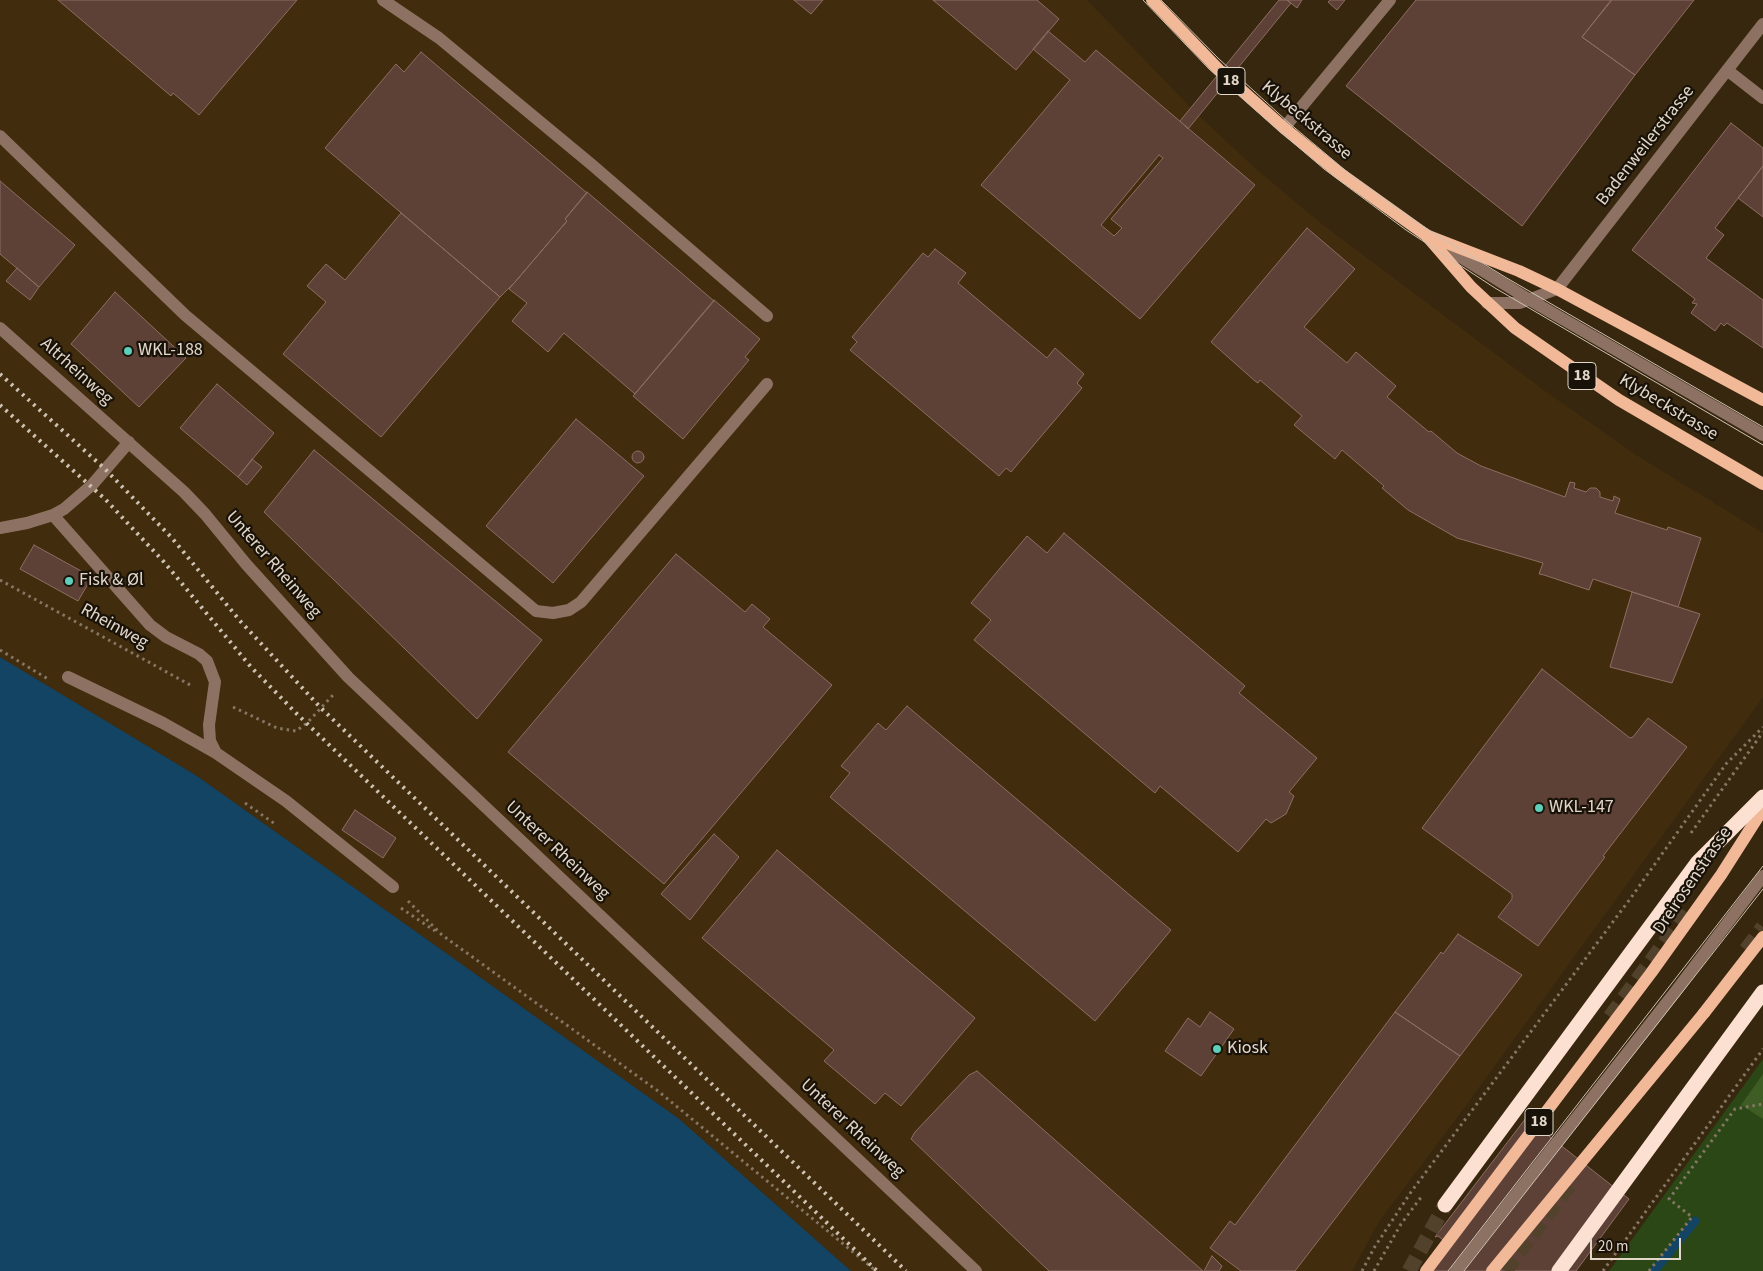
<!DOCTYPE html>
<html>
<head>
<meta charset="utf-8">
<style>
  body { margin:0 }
  #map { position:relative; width:1763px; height:1271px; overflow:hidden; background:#38270f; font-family:"Source Sans 3",sans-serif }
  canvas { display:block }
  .scale { position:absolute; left:1590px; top:1238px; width:91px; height:22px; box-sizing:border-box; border:2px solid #e2d7c9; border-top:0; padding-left:6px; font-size:15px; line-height:18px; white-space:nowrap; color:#e2d7c9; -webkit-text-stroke:4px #191208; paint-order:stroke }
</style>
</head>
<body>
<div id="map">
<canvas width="1763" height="1271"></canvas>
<div class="scale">20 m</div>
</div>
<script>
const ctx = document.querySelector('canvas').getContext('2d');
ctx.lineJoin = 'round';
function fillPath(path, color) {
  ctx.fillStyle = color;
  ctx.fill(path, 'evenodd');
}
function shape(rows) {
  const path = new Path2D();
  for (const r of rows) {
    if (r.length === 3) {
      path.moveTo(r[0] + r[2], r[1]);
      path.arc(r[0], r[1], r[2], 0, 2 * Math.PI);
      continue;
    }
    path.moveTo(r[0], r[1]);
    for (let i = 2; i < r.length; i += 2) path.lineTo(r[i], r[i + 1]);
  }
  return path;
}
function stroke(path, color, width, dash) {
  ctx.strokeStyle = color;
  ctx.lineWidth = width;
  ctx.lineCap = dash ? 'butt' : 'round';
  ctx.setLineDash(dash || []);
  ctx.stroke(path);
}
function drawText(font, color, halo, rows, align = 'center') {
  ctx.font = font + ' "Source Sans 3",sans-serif';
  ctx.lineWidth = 4.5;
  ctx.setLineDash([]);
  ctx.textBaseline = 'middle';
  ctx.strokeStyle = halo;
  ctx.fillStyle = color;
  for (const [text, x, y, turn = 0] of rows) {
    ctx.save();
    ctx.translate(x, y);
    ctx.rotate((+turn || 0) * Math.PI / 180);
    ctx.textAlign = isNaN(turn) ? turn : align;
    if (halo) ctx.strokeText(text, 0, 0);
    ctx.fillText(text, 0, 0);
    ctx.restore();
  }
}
const built = shape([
  [0,0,1087,0,1194,111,1256,169,1323,225,1545,391,1636,455,1763,533,1763,697,1467,1104,1380,1220,1352,1271,851,1271,678,1118,197,776,0,657]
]);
const green = shape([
  [1763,1059,1763,1271,1609,1271]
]);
const forest = shape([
  [1763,1074,1763,1119,1741,1105]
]);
const water = shape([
  [0,657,197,776,678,1118,851,1271,0,1271]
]);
const stream = shape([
  [1654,1271,1695,1221]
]);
const building = shape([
  [58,0,297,0,199,115,173,93,171,96,58,0],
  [794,0,823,0,811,14,794,0],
  [933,0,1037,0,1059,19,1016,70,933,0],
  [1279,0,1287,0,1291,3,1188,129,1180,121,1279,0],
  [1287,0,1302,0,1297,8,1287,0],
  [1330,0,1345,0,1337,10,1328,2,1330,0],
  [1416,0,1611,0,1582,37,1635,75,1522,226,1346,86,1416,0],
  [1612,0,1694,0,1635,75,1582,37,1612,0],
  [1048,31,1085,62,1096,50,1255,185,1140,319,981,185,1070,80,1033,49,1048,31],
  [1159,155,1163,158,1111,219,1122,228,1114,236,1101,225,1159,155],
  [421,52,587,193,565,219,567,221,516,281,500,297,325,148,396,64,404,72,421,52],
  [1731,123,1763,148,1763,166,1715,228,1724,235,1706,258,1763,300,1763,348,1727,323,1724,326,1721,323,1715,331,1691,313,1697,304,1692,303,1695,299,1632,250,1731,123],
  [1763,166,1763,217,1738,198,1763,166],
  [0,181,75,245,39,287,0,254,0,181],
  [587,192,714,301,635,394,564,333,548,352,512,321,527,303,509,289,567,221,565,219,587,192],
  [401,213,500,297,381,437,283,354,326,302,307,286,326,264,345,280,401,213],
  [1307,228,1355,269,1304,327,1347,363,1356,352,1396,386,1387,397,1429,432,1431,431,1457,453,1481,466,1565,497,1570,482,1575,483,1574,488,1586,492,1590,488,1596,488,1600,492,1600,497,1613,501,1614,496,1620,499,1615,513,1667,530,1668,527,1701,538,1678,607,1593,579,1589,590,1544,575,1539,574,1543,563,1457,538,1408,510,1382,488,1384,486,1342,450,1335,459,1294,425,1302,416,1260,380,1258,383,1255,381,1211,342,1307,228],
  [935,249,966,273,958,283,1047,358,1055,348,1084,374,1077,383,1082,388,1011,472,1006,468,999,476,850,350,857,342,852,337,923,253,928,257,935,249],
  [17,268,39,287,30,300,6,281,17,268],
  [115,292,186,358,139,407,71,344,115,292],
  [714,300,760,339,745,357,749,360,683,439,633,396,714,300],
  [217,384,274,433,238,477,180,428,217,384],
  [576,419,644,476,553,583,486,526,576,419],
  [314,450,542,640,477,719,264,512,314,450],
  [638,457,6],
  [252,459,262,467,247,485,238,477,252,459],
  [1064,533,1245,686,1239,693,1317,758,1289,792,1294,796,1286,814,1271,823,1266,819,1238,852,1160,786,1155,793,974,640,991,620,971,603,1027,536,1047,553,1064,533],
  [34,545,92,577,78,601,20,569,34,545],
  [676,554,745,612,752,604,770,619,763,627,832,685,664,884,508,752,676,554],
  [1632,592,1700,614,1672,683,1610,667,1632,592],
  [1542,669,1630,738,1633,737,1648,718,1687,747,1603,856,1605,857,1538,946,1498,917,1512,899,1512,894,1422,828,1542,669],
  [907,706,1171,930,1095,1021,830,797,850,773,841,766,878,723,886,730,907,706],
  [355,810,396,838,383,858,342,830,355,810],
  [714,834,739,857,690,920,661,894,714,834],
  [777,850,975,1018,901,1106,885,1093,875,1104,824,1061,834,1050,702,938,777,850],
  [1458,934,1522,975,1460,1056,1395,1012,1441,952,1443,954,1458,934],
  [1210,1012,1234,1029,1201,1076,1165,1051,1188,1018,1200,1027,1210,1012],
  [1395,1012,1460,1056,1295,1271,1241,1271,1210,1248,1230,1221,1235,1225,1395,1012],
  [977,1071,1203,1271,1049,1271,911,1139,915,1132,969,1075,977,1071],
  [1526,1118,1629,1199,1576,1271,1426,1271,1447,1243,1438,1236,1435,1237,1526,1118],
  [1212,1256,1222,1266,1219,1271,1204,1271,1212,1256]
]);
const highwayTunnel = shape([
  [1746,950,1763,927],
  [1610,1017,1690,908],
  [1409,1271,1445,1205],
  [1505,1271,1570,1184]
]);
const path = shape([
  [0,580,192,686],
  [0,650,48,679],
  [233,707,277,728,296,731,307,723,334,694],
  [245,803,275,824],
  [1691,833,1763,732],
  [408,901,442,935,658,1091,876,1271],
  [401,908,435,931],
  [1362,1271,1374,1248,1411,1192,1630,899,1726,764,1763,727],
  [1374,1271,1401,1224,1422,1196],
  [1603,1271,1763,1049],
  [1649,1271,1692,1217,1669,1199,1735,1109,1763,1104]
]);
const minor = shape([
  [383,0,439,38,591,164,767,316],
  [1727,70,1763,98],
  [1284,128,1390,0],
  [0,136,185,315,536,611,553,613,569,610,581,602,767,384],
  [1436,242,1530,300,1763,435],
  [1487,303,1520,303,1557,289,1763,24],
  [0,328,184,492,205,514,246,564,348,677,976,1271],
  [53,515,150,625,166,637,199,654,207,661,215,682,209,725,210,741,216,753,286,801,393,887],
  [0,528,27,523,53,515,64,509,92,485,129,442],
  [68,677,163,723,216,753],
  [1456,1271,1676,991,1763,876]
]);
const major = shape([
  [1152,0,1219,70,1284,128,1338,172,1426,235,1519,271,1557,289,1763,400],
  [1426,235,1471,287,1515,328,1619,400,1763,484],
  [1704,1013,1763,937],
  [1426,1271,1651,973,1721,875,1763,809]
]);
const highway = shape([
  [1445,1205,1698,862,1763,797],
  [1559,1271,1763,992]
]);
const tram = shape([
  [1143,0,1209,69,1268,121,1324,169,1406,230,1495,288,1763,445],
  [1161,0,1219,59,1289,123,1352,176,1421,225,1505,277,1763,427],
  [1448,1271,1763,866],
  [1464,1271,1763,889]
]);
const rail = shape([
  [0,374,105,469,172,538,241,622,321,708,906,1271],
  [0,405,105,499,164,562,251,667,297,714,877,1271]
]);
const majorBridge = shape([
  [1492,1271,1704,1013]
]);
const markers = [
  [128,351,5,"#5dceb9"],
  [69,581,5,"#5dceb9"],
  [1539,808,5,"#5dceb9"],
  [1217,1049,5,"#5dceb9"]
];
const shields = [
  [1231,81,28],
  [1582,376,28],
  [1539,1122,28]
];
const shieldNames = [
  ["18",1231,81],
  ["18",1582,376],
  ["18",1539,1122]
];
const streetNames = [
  ["Klybeckstrasse",1306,121,40],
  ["Badenweilerstrasse",1646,146,-52],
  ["Altrheinweg",76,372,42],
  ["Klybeckstrasse",1668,408,31],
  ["Unterer Rheinweg",273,565,49],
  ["Rheinweg",114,627,29],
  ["Unterer Rheinweg",557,851,43],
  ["Dreirosenstrasse",1693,881,-56],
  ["Unterer Rheinweg",852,1129,43]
];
const poiNames = [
  ["WKL-188",138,351],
  ["Fisk & Øl",79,581],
  ["WKL-147",1549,808],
  ["Kiosk",1227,1049]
];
fillPath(built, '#412c0d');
fillPath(green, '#2b4715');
fillPath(forest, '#3d5d24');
fillPath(water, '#134463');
stroke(stream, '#134463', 9);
fillPath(building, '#5e4136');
stroke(building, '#8d6d62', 1);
stroke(highwayTunnel, '#52412b', 15, [15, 8]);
stroke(path, '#857764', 3, [2.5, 4]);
stroke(minor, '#8d7263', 12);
stroke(major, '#f2b999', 12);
stroke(highway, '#fce0d1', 15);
stroke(tram, '#cec2b3', 1);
stroke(rail, '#cec2b3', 4, [2.5, 5]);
stroke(majorBridge, '#f2b999', 12);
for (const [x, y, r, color] of markers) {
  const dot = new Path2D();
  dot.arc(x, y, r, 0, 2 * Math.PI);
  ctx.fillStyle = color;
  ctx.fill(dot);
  stroke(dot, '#191208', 2);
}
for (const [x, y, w] of shields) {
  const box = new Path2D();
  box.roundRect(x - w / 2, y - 13.5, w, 27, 4);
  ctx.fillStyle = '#191208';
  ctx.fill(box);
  stroke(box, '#e2d7c9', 1);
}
drawText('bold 16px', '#e2d7c9', null, shieldNames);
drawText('18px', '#e2d7c9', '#191208', streetNames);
drawText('18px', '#e2d7c9', '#191208', poiNames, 'left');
</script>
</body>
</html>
